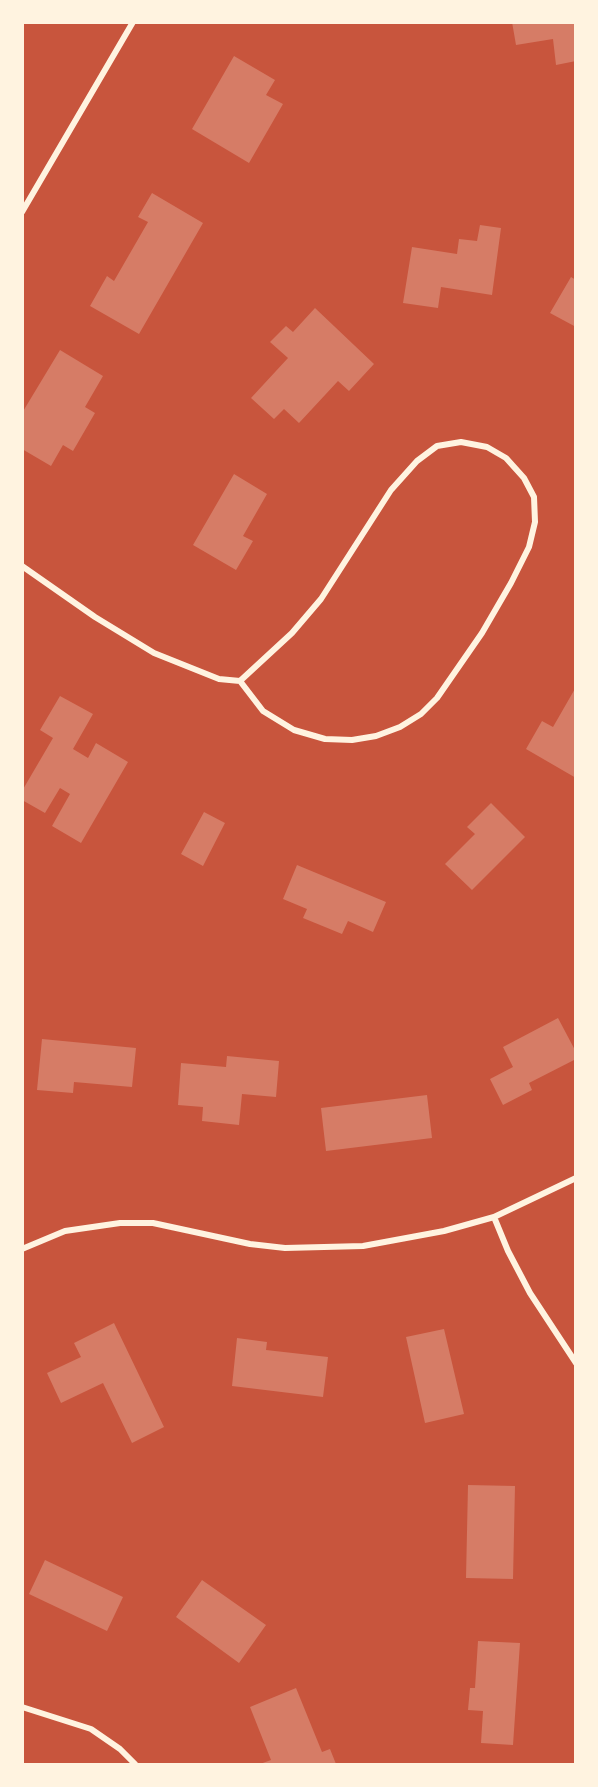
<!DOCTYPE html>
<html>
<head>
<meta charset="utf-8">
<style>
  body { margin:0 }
  #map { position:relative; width:598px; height:1787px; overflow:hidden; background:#c8553d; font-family:Karla,sans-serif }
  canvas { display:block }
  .frame { position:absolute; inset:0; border:24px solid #fff3e0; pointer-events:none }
</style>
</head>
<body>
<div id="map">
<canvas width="598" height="1787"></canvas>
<div class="frame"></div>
</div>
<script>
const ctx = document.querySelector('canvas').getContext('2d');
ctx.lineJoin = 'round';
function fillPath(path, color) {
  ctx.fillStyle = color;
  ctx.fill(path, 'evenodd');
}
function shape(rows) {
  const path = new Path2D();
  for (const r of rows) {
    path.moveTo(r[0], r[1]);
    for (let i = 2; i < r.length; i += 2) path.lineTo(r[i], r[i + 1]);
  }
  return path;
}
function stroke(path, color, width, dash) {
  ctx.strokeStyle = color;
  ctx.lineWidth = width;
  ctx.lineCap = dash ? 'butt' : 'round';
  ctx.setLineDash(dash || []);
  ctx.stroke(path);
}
const building = shape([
  [512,22,575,22,576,61,556,65,553,39,516,45],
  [234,56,275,80,266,95,283,104,249,163,192,129],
  [152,193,203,223,139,334,90,306,107,276,114,281,148,222,138,217],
  [480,225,501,228,492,295,441,287,438,308,403,303,412,247,457,254,459,239,477,241],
  [571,277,576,280,576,327,550,313],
  [315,308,374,364,349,391,338,381,299,423,284,409,274,419,251,398,288,358,270,342,286,326,293,332],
  [60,350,103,376,85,407,95,413,73,451,63,445,51,466,22,449,22,413],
  [234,474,267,494,243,536,253,541,236,570,193,545],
  [576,687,576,778,526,749,542,721,553,727],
  [60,696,93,714,73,749,88,758,96,743,128,762,81,843,52,826,70,794,60,788,45,813,22,800,22,791,53,738,40,730],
  [491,803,525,837,472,890,445,864,475,834,467,827],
  [204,812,225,823,203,866,181,854],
  [297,865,386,902,373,932,348,921,342,934,303,918,307,909,283,899],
  [558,1018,576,1052,576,1059,529,1083,532,1090,503,1105,490,1079,513,1067,503,1047],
  [42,1039,136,1048,132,1087,74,1082,73,1093,37,1090],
  [227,1056,279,1061,276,1097,242,1094,239,1125,202,1121,203,1107,178,1105,181,1063,226,1067],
  [427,1095,432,1138,326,1151,321,1108],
  [114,1323,164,1427,132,1443,103,1383,61,1403,47,1373,81,1357,74,1343],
  [444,1329,464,1414,425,1423,406,1337],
  [237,1338,267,1342,266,1350,328,1357,323,1397,232,1386],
  [468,1485,515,1486,513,1579,466,1578],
  [45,1560,123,1597,107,1631,29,1594],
  [202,1580,266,1625,239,1663,176,1617],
  [478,1641,520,1643,513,1745,481,1743,483,1711,468,1710,470,1688,475,1688],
  [296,1688,322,1752,330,1749,336,1764,260,1764,271,1760,250,1707]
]);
const minor = shape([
  [22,212,133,22],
  [461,442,487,447,506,458,524,478,534,497,535,522,529,547,511,583,482,633,437,698,421,714,400,727,376,736,352,740,325,739,294,730,263,711,240,681,292,633,321,599,391,490,417,461,437,446,461,442],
  [22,566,95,617,154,653,219,679,240,681],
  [494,1217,508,1251,530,1293,576,1363],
  [22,1249,65,1231,120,1223,153,1223,250,1244,285,1248,363,1246,444,1231,494,1217,576,1178],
  [22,1707,91,1729,120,1749,135,1764]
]);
fillPath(building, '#d67c66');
stroke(minor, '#fff3e0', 6);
</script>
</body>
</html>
